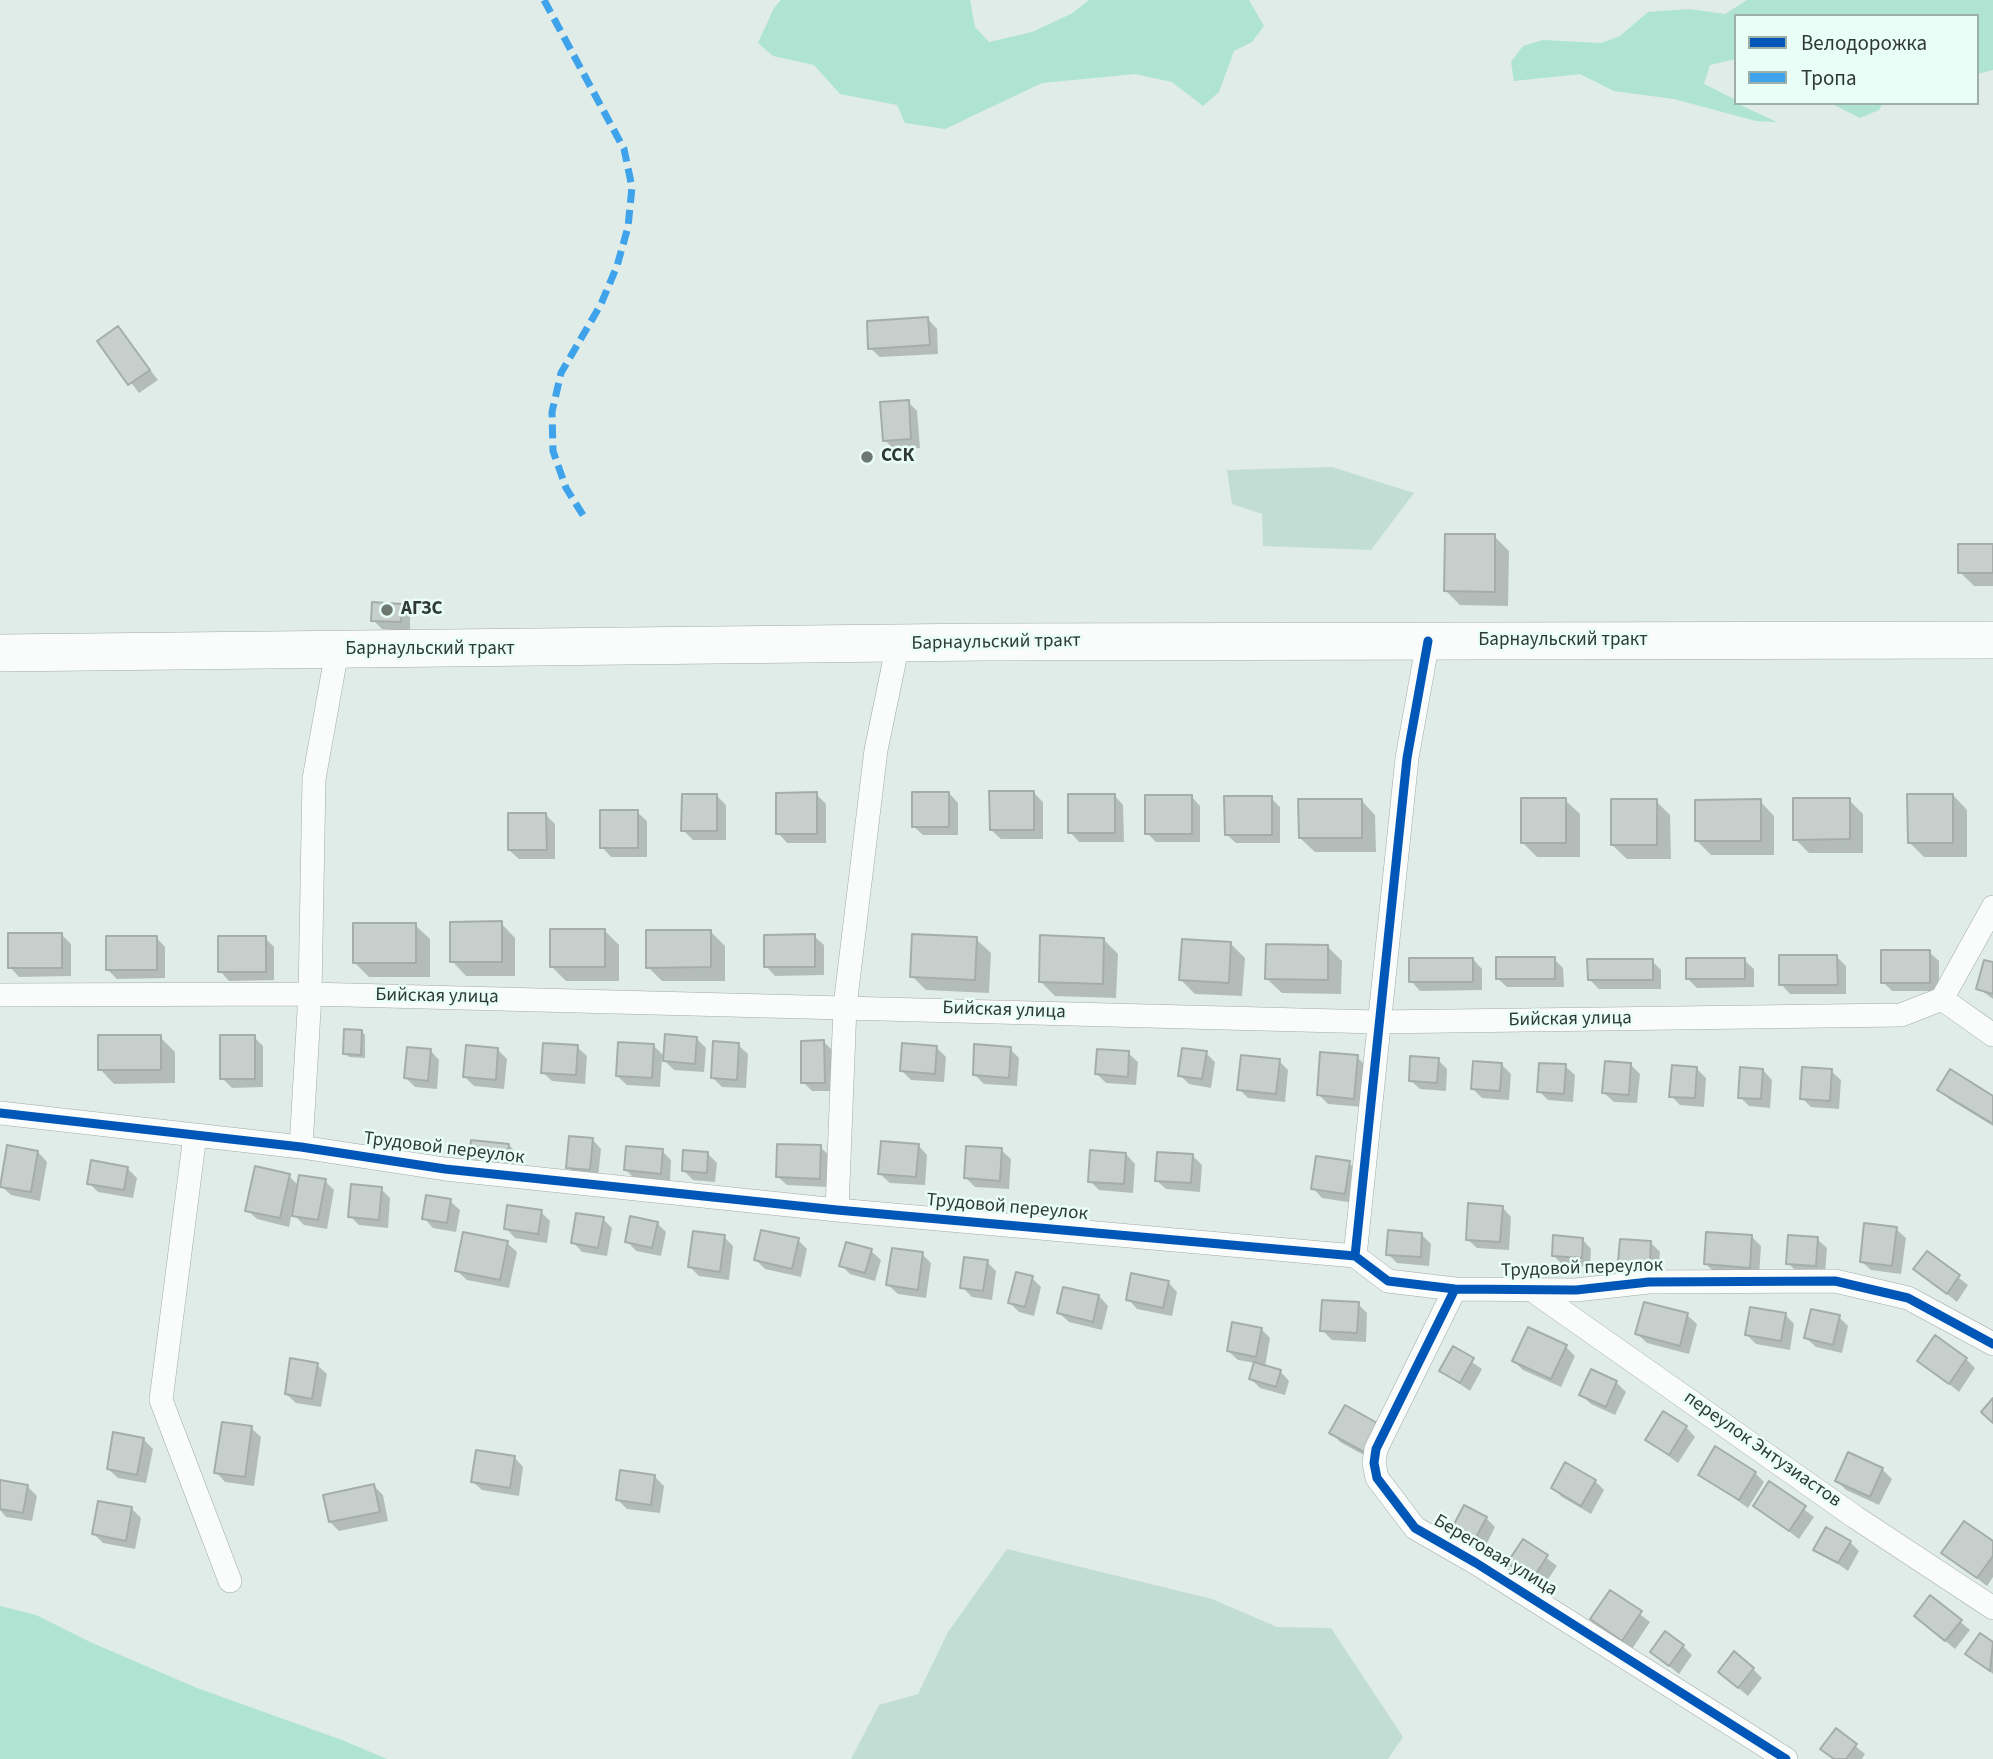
<!DOCTYPE html>
<html>
<head>
<meta charset="utf-8">
<style>
  body { margin:0 }
  #map { position:relative; width:1993px; height:1759px; overflow:hidden; background:#e0ece7; font-family:"Source Sans 3",sans-serif }
  canvas { display:block }
  .legend { position:absolute; left:1734px; top:14px; width:245px; height:91px; box-sizing:border-box; background:#e8fef6; border:2px solid #9eafa9; margin:0; padding:9px 12px; list-style:none; font-size:21px; color:#303935 }
  .legend li { display:flex; align-items:center; gap:14px; height:35px }
  .legend b { width:35px; border:2px solid #9eafa9 }
</style>
</head>
<body>
<div id="map">
<canvas width="1993" height="1759"></canvas>
<ul class="legend">
<li><b style="height:9px;background:#0057b8"></b>Велодорожка</li>
<li><b style="height:9px;background:#3ea3eb"></b>Тропа</li>
</ul>
</div>
<script>
const ctx = document.querySelector('canvas').getContext('2d');
ctx.lineJoin = 'round';
function fillPath(path, color) {
  ctx.fillStyle = color;
  ctx.fill(path, 'evenodd');
}
function shape(rows) {
  const path = new Path2D();
  for (const r of rows) {
    path.moveTo(r[0], r[1]);
    for (let i = 2; i < r.length; i += 2) path.lineTo(r[i], r[i + 1]);
  }
  return path;
}
function stroke(path, color, width, dash) {
  ctx.strokeStyle = color;
  ctx.lineWidth = width;
  ctx.lineCap = dash ? 'butt' : 'round';
  ctx.setLineDash(dash || []);
  ctx.stroke(path);
}
function drawText(font, color, halo, rows, align = 'center') {
  ctx.font = font + ' "Source Sans 3",sans-serif';
  ctx.lineWidth = 5;
  ctx.setLineDash([]);
  ctx.textBaseline = 'middle';
  ctx.strokeStyle = halo;
  ctx.fillStyle = color;
  for (const [text, x, y, turn = 0] of rows) {
    ctx.save();
    ctx.translate(x, y);
    ctx.rotate((+turn || 0) * Math.PI / 180);
    ctx.textAlign = isNaN(turn) ? turn : align;
    if (halo) ctx.strokeText(text, 0, 0);
    ctx.fillText(text, 0, 0);
    ctx.restore();
  }
}
const green = shape([
  [1332,467,1414,493,1371,550,1263,546,1262,514,1232,504,1227,470],
  [1007,1549,1212,1599,1277,1627,1331,1628,1403,1737,1388,1759,851,1759,879,1705,918,1694,948,1632]
]);
const water = shape([
  [781,0,970,0,975,27,989,42,1032,32,1071,14,1089,0,1249,0,1264,26,1252,42,1234,51,1219,92,1203,106,1172,82,1135,74,1042,83,945,129,905,123,897,105,840,94,814,65,773,56,758,43,774,8],
  [1747,0,1993,0,1993,70,1977,74,1977,16,1736,16,1736,59,1710,65,1704,84,1736,100,1736,103,1777,122,1756,121,1674,99,1614,91,1580,74,1514,81,1511,62,1523,46,1543,40,1601,43,1620,36,1648,12,1689,9,1725,14],
  [1830,103,1883,103,1879,110,1860,118],
  [0,1606,36,1615,90,1642,197,1688,342,1740,387,1759,0,1759]
]);
const shadow = shape([
  [928,319,937,329,938,354,880,357,870,348],
  [118,328,158,380,139,393,99,341],
  [908,402,917,411,920,448,894,450,885,440],
  [1494,536,1509,551,1508,606,1460,605,1446,591],
  [1993,546,1993,586,1974,586,1960,572],
  [401,606,410,615,410,631,382,629,373,620],
  [1033,792,1043,802,1043,839,1001,839,991,830],
  [949,793,958,803,958,835,923,835,913,826],
  [816,794,826,804,826,843,787,843,778,833],
  [1114,795,1123,805,1124,842,1079,842,1070,832],
  [1953,795,1967,810,1967,857,1924,857,1909,842],
  [717,796,726,805,726,840,693,840,683,830],
  [1191,796,1200,806,1200,842,1156,842,1147,833],
  [1271,798,1280,807,1280,843,1236,843,1226,834],
  [1361,800,1375,815,1376,852,1315,852,1300,838],
  [1565,800,1580,814,1580,857,1537,857,1523,843],
  [1849,800,1863,814,1863,853,1809,853,1795,839],
  [1656,801,1670,815,1671,859,1627,859,1612,845],
  [1760,801,1774,816,1774,855,1711,855,1697,841],
  [637,812,647,821,647,857,611,857,602,847],
  [546,815,555,824,555,859,519,859,509,850],
  [501,923,515,938,515,976,466,976,452,961],
  [415,925,430,939,430,977,369,977,354,962],
  [604,930,619,945,619,981,566,981,552,967],
  [711,932,725,946,725,981,662,981,648,967],
  [61,934,71,944,71,976,19,977,10,967],
  [814,936,824,945,824,975,775,976,766,966],
  [156,937,165,947,165,978,117,979,107,969],
  [265,938,274,947,274,980,229,981,220,971],
  [976,939,991,953,989,993,926,990,912,976],
  [1103,939,1118,954,1116,998,1055,996,1040,981],
  [1230,943,1245,958,1242,996,1195,994,1181,980],
  [1328,947,1342,961,1341,994,1282,993,1267,979],
  [1929,952,1939,961,1939,991,1892,991,1883,982],
  [1837,957,1846,966,1846,994,1790,994,1781,984],
  [1473,959,1482,969,1482,990,1420,991,1411,981],
  [1554,959,1563,968,1564,987,1507,987,1497,978],
  [1744,960,1754,969,1754,987,1697,988,1687,978],
  [1652,961,1661,970,1661,989,1599,989,1589,979],
  [1993,964,1993,999,1978,988],
  [361,1031,365,1035,365,1058,349,1057,345,1053],
  [160,1037,175,1052,175,1083,114,1084,100,1069],
  [254,1037,263,1046,263,1087,232,1088,222,1078],
  [696,1038,706,1048,704,1072,674,1070,662,1058,660,1087,627,1085,617,1076,653,1045,665,1057],
  [824,1042,833,1051,833,1091,812,1091,803,1082],
  [738,1045,748,1054,746,1088,722,1087,712,1077],
  [577,1047,587,1056,585,1084,552,1081,542,1072],
  [936,1047,946,1057,944,1082,911,1080,902,1071],
  [497,1049,507,1059,504,1089,474,1086,465,1077],
  [1010,1049,1019,1058,1017,1086,984,1084,974,1074],
  [430,1050,439,1060,437,1089,415,1087,406,1078],
  [1128,1053,1138,1062,1136,1085,1106,1083,1097,1074],
  [1206,1053,1215,1062,1211,1088,1189,1084,1180,1075],
  [1357,1057,1366,1066,1363,1107,1328,1104,1318,1094],
  [1438,1060,1447,1069,1446,1091,1420,1089,1410,1080],
  [1279,1061,1288,1070,1285,1102,1248,1098,1239,1089],
  [1501,1064,1511,1074,1509,1100,1482,1098,1473,1089],
  [1630,1064,1640,1074,1637,1103,1614,1102,1604,1093],
  [1565,1066,1575,1075,1573,1102,1548,1100,1539,1091],
  [1697,1069,1706,1078,1704,1107,1680,1105,1671,1096],
  [1763,1070,1772,1080,1770,1108,1749,1106,1740,1097],
  [1831,1071,1841,1080,1839,1109,1811,1107,1802,1098],
  [1939,1089,1993,1098,1993,1126,1949,1099],
  [592,1139,601,1149,598,1178,577,1176,568,1167],
  [509,1145,518,1155,516,1177,479,1174],
  [918,1145,927,1155,925,1185,890,1183,880,1174],
  [820,1147,830,1156,828,1187,787,1185,777,1176],
  [1001,1150,1011,1159,1009,1189,975,1187,965,1177],
  [662,1151,671,1160,670,1182,635,1179,626,1170],
  [38,1152,47,1162,40,1201,11,1195,1,1186],
  [707,1153,717,1163,715,1182,693,1180,684,1171],
  [1126,1154,1135,1164,1133,1193,1099,1190,1090,1181],
  [1193,1156,1202,1165,1200,1192,1166,1189,1156,1180],
  [1349,1163,1358,1172,1354,1203,1322,1198,1313,1188],
  [127,1168,137,1178,133,1198,98,1192,89,1183],
  [289,1176,299,1186,325,1181,334,1190,327,1229,304,1225,292,1213,289,1227,257,1219,247,1210],
  [381,1189,390,1198,388,1228,359,1225,350,1216],
  [450,1201,460,1210,456,1232,433,1228,424,1218],
  [1502,1207,1511,1217,1509,1250,1477,1248,1467,1239],
  [541,1212,550,1221,547,1243,515,1238,506,1228],
  [603,1219,612,1228,607,1256,582,1252,573,1242],
  [657,1223,666,1232,661,1256,636,1251,627,1241],
  [1896,1229,1906,1238,1901,1274,1871,1270,1861,1261],
  [1421,1234,1431,1244,1429,1266,1397,1263,1388,1254],
  [724,1237,733,1246,729,1280,699,1276,690,1267],
  [1752,1237,1761,1246,1759,1276,1715,1273,1706,1264],
  [1582,1239,1591,1249,1590,1267,1563,1265,1553,1255],
  [1817,1239,1827,1248,1825,1274,1797,1272,1788,1263],
  [798,1240,807,1249,801,1277,765,1269,756,1260],
  [1650,1242,1660,1252,1658,1273,1629,1271,1620,1262],
  [507,1243,517,1252,509,1288,467,1280,457,1271],
  [871,1251,881,1260,875,1281,850,1274,841,1265],
  [1927,1253,1968,1285,1957,1302,1916,1269],
  [922,1254,931,1263,926,1298,898,1294,888,1285],
  [987,1262,996,1271,992,1300,972,1297,962,1287],
  [1032,1278,1041,1287,1034,1316,1019,1312,1010,1303],
  [1168,1282,1177,1292,1172,1316,1137,1309,1128,1299],
  [1099,1296,1108,1306,1102,1330,1069,1322,1059,1313],
  [1358,1304,1367,1313,1366,1342,1332,1340,1322,1330],
  [1785,1314,1794,1324,1790,1350,1756,1344,1747,1335],
  [1687,1315,1697,1324,1689,1354,1647,1343,1637,1334],
  [1839,1317,1848,1326,1842,1353,1816,1347,1806,1338],
  [1261,1329,1270,1338,1265,1367,1280,1371,1289,1381,1285,1395,1260,1388,1251,1379,1255,1363,1238,1360,1228,1351],
  [1566,1347,1575,1356,1561,1387,1523,1370,1514,1361],
  [1453,1349,1482,1369,1470,1391,1441,1371],
  [1966,1359,1975,1368,1959,1392,1919,1360],
  [317,1365,327,1374,321,1407,296,1403,286,1394],
  [1592,1371,1616,1382,1626,1392,1615,1415,1591,1404,1581,1395],
  [1686,1427,1695,1437,1678,1463,1647,1440],
  [251,1428,261,1437,254,1486,225,1482,216,1472],
  [1331,1432,1388,1435,1373,1460,1340,1442],
  [143,1439,153,1449,146,1483,118,1478,108,1469],
  [514,1457,523,1467,519,1496,482,1490,472,1481],
  [1882,1469,1892,1479,1879,1505,1846,1490,1837,1481],
  [1755,1473,1764,1482,1748,1508,1700,1474],
  [654,1476,664,1486,660,1513,627,1509,618,1500],
  [1595,1481,1604,1490,1591,1514,1562,1497,1553,1488],
  [1770,1484,1814,1517,1799,1539,1755,1506],
  [27,1486,37,1496,32,1521,6,1517,0,1510,0,1490],
  [374,1486,383,1495,388,1521,339,1531,330,1522],
  [131,1508,141,1518,135,1549,103,1543,94,1534],
  [1486,1518,1495,1527,1484,1549,1463,1539,1454,1529],
  [1524,1541,1557,1566,1542,1588,1509,1563],
  [1850,1542,1859,1551,1848,1571,1816,1549],
  [1993,1544,1993,1577,1987,1586,1944,1553],
  [1611,1592,1650,1622,1632,1649,1593,1619],
  [1931,1597,1970,1630,1955,1649,1916,1616],
  [1980,1635,1993,1644,1993,1674,1968,1654],
  [1683,1646,1692,1655,1679,1674,1652,1652],
  [1753,1669,1762,1678,1748,1696,1730,1681],
  [1836,1730,1865,1754,1862,1759,1834,1759,1823,1748]
]);
const building = shape([
  [928,317,930,345,868,349,867,321,928,317],
  [118,326,150,370,128,385,97,341,118,326],
  [909,400,911,439,883,441,880,402,909,400],
  [1445,534,1495,534,1495,592,1444,591,1445,534],
  [1958,544,1993,544,1993,573,1958,573,1958,544],
  [372,602,402,604,401,622,371,621,372,602],
  [989,791,1034,791,1034,830,990,830,989,791],
  [817,792,817,834,776,834,776,793,817,792],
  [912,792,949,792,949,827,912,827,912,792],
  [682,794,717,794,717,831,681,831,682,794],
  [1068,794,1115,794,1115,833,1068,833,1068,794],
  [1907,794,1953,794,1953,843,1908,843,1907,794],
  [1145,795,1192,795,1192,834,1145,834,1145,795],
  [1224,796,1272,796,1272,835,1225,835,1224,796],
  [1521,798,1566,798,1566,843,1521,843,1521,798],
  [1793,798,1850,798,1850,839,1793,840,1793,798],
  [1298,799,1362,799,1362,838,1299,838,1298,799],
  [1611,799,1657,799,1657,845,1611,845,1611,799],
  [1761,799,1761,841,1695,841,1695,800,1761,799],
  [600,810,638,810,638,848,600,848,600,810],
  [508,813,546,813,547,850,508,850,508,813],
  [502,921,502,962,450,962,450,922,502,921],
  [353,923,416,923,416,963,353,963,353,923],
  [550,929,605,929,605,967,550,967,550,929],
  [646,930,711,930,711,967,646,968,646,930],
  [8,933,62,933,62,968,8,968,8,933],
  [815,934,815,967,764,967,764,935,815,934],
  [912,934,977,937,975,980,910,977,912,934],
  [1040,935,1104,938,1103,984,1039,982,1040,935],
  [106,936,157,936,157,970,106,970,106,936],
  [218,936,266,936,266,972,218,972,218,936],
  [1182,939,1231,942,1229,983,1179,980,1182,939],
  [1266,944,1328,945,1328,980,1265,979,1266,944],
  [1881,950,1930,950,1930,983,1881,983,1881,950],
  [1779,955,1837,955,1838,985,1779,985,1779,955],
  [1496,957,1555,957,1555,979,1496,979,1496,957],
  [1409,958,1473,958,1473,982,1409,982,1409,958],
  [1686,958,1745,958,1745,979,1686,979,1686,958],
  [1587,959,1653,959,1653,980,1588,980,1587,959],
  [1984,960,1993,962,1993,994,1976,989,1984,960],
  [344,1029,362,1030,361,1055,343,1054,344,1029],
  [665,1034,697,1037,695,1064,663,1061,665,1034],
  [98,1035,161,1035,161,1070,98,1070,98,1035],
  [220,1035,255,1035,255,1079,220,1079,220,1035],
  [824,1040,825,1083,801,1083,801,1041,824,1040],
  [713,1041,739,1043,737,1080,711,1078,713,1041],
  [618,1042,654,1044,652,1078,616,1076,618,1042],
  [543,1043,578,1045,576,1075,541,1073,543,1043],
  [902,1043,937,1046,935,1074,900,1071,902,1043],
  [974,1044,1011,1047,1009,1078,973,1075,974,1044],
  [466,1045,498,1048,496,1080,463,1077,466,1045],
  [407,1047,431,1049,428,1081,404,1078,407,1047],
  [1182,1048,1207,1051,1202,1079,1178,1076,1182,1048],
  [1097,1049,1129,1051,1128,1077,1095,1074,1097,1049],
  [1320,1052,1358,1055,1354,1099,1317,1095,1320,1052],
  [1241,1055,1280,1059,1276,1094,1237,1090,1241,1055],
  [1410,1056,1439,1058,1437,1083,1409,1081,1410,1056],
  [1473,1061,1502,1063,1500,1091,1471,1089,1473,1061],
  [1605,1061,1631,1063,1629,1095,1602,1093,1605,1061],
  [1539,1063,1566,1064,1564,1094,1537,1092,1539,1063],
  [1672,1065,1697,1067,1695,1098,1669,1097,1672,1065],
  [1740,1067,1763,1069,1761,1099,1738,1098,1740,1067],
  [1802,1067,1832,1069,1830,1101,1800,1099,1802,1067],
  [1950,1069,1993,1096,1993,1124,1937,1090,1950,1069],
  [569,1136,593,1138,590,1170,566,1168,569,1136],
  [471,1140,509,1144,507,1169,468,1165,471,1140],
  [881,1141,919,1144,916,1177,878,1174,881,1141],
  [777,1144,821,1145,820,1179,776,1177,777,1144],
  [7,1145,38,1151,31,1192,0,1187,7,1145],
  [626,1146,663,1149,661,1174,624,1170,626,1146],
  [966,1146,1002,1148,1000,1181,964,1178,966,1146],
  [683,1150,708,1152,707,1173,682,1171,683,1150],
  [1090,1150,1126,1153,1124,1184,1088,1182,1090,1150],
  [1157,1152,1193,1154,1191,1183,1155,1181,1157,1152],
  [1316,1156,1350,1161,1345,1194,1311,1189,1316,1156],
  [91,1160,128,1167,124,1190,87,1184,91,1160],
  [255,1166,290,1174,280,1218,245,1211,255,1166],
  [299,1175,326,1179,318,1220,292,1216,299,1175],
  [351,1184,382,1187,379,1220,348,1217,351,1184],
  [426,1195,451,1199,447,1223,422,1219,426,1195],
  [1468,1203,1503,1206,1500,1242,1466,1240,1468,1203],
  [507,1205,542,1210,538,1234,504,1229,507,1205],
  [576,1213,604,1217,598,1248,571,1243,576,1213],
  [630,1216,658,1222,652,1248,625,1242,630,1216],
  [1864,1223,1897,1227,1892,1266,1860,1262,1864,1223],
  [761,1230,799,1238,792,1269,754,1260,761,1230],
  [1388,1230,1422,1233,1421,1257,1386,1255,1388,1230],
  [693,1231,725,1235,720,1272,688,1267,693,1231],
  [463,1232,508,1241,500,1280,455,1271,463,1232],
  [1706,1232,1752,1235,1750,1268,1704,1264,1706,1232],
  [1553,1235,1583,1238,1582,1258,1552,1256,1553,1235],
  [1788,1235,1818,1237,1816,1266,1786,1264,1788,1235],
  [1620,1239,1651,1241,1650,1265,1618,1262,1620,1239],
  [846,1242,872,1249,865,1273,839,1266,846,1242],
  [892,1248,923,1252,918,1290,886,1285,892,1248],
  [1927,1251,1960,1275,1947,1294,1913,1269,1927,1251],
  [964,1257,988,1260,983,1291,960,1288,964,1257],
  [1016,1272,1033,1276,1025,1307,1008,1303,1016,1272],
  [1131,1273,1169,1281,1163,1308,1126,1300,1131,1273],
  [1063,1287,1099,1295,1093,1322,1057,1313,1063,1287],
  [1322,1300,1359,1302,1357,1333,1320,1331,1322,1300],
  [1644,1302,1688,1313,1680,1346,1635,1334,1644,1302],
  [1750,1307,1786,1313,1781,1341,1745,1335,1750,1307],
  [1811,1309,1840,1315,1833,1345,1804,1338,1811,1309],
  [1232,1322,1262,1328,1256,1357,1227,1351,1232,1322],
  [1528,1327,1567,1345,1551,1379,1512,1361,1528,1327],
  [1935,1335,1967,1358,1949,1384,1917,1361,1935,1335],
  [1453,1346,1474,1358,1460,1383,1439,1371,1453,1346],
  [290,1358,318,1363,312,1399,285,1394,290,1358],
  [1254,1362,1281,1370,1276,1387,1249,1379,1254,1362],
  [1591,1369,1617,1381,1606,1407,1579,1395,1591,1369],
  [1993,1398,1993,1423,1981,1412,1993,1398],
  [1345,1405,1379,1424,1364,1452,1329,1433,1345,1405],
  [1663,1411,1687,1426,1669,1455,1645,1440,1663,1411],
  [222,1422,252,1426,245,1477,214,1473,222,1422],
  [113,1432,144,1438,137,1475,107,1469,113,1432],
  [1715,1446,1756,1472,1739,1500,1698,1475,1715,1446],
  [476,1450,515,1456,510,1488,471,1482,476,1450],
  [1848,1452,1883,1468,1870,1497,1835,1481,1848,1452],
  [1565,1462,1596,1480,1581,1506,1551,1488,1565,1462],
  [620,1470,655,1475,651,1505,616,1500,620,1470],
  [0,1480,28,1485,23,1513,0,1509,0,1480],
  [1769,1481,1806,1506,1789,1531,1753,1506,1769,1481],
  [374,1484,380,1512,329,1522,323,1495,374,1484],
  [98,1501,132,1507,126,1541,92,1534,98,1501],
  [1464,1505,1487,1517,1474,1541,1451,1530,1464,1505],
  [1964,1521,1993,1541,1993,1556,1977,1578,1941,1553,1964,1521],
  [1826,1527,1851,1541,1838,1563,1813,1550,1826,1527],
  [1523,1539,1548,1555,1532,1580,1507,1563,1523,1539],
  [1610,1590,1642,1611,1622,1641,1590,1619,1610,1590],
  [1930,1595,1962,1620,1945,1641,1914,1616,1930,1595],
  [1665,1631,1684,1645,1669,1666,1650,1652,1665,1631],
  [1980,1633,1993,1642,1990,1671,1965,1654,1980,1633],
  [1734,1651,1754,1668,1738,1688,1718,1672,1734,1651],
  [1836,1728,1857,1744,1846,1759,1834,1759,1820,1749,1836,1728]
]);
const minor = shape([
  [0,995,310,994,1377,1022,1901,1015,1942,999,1993,1035],
  [1942,999,1993,907],
  [0,1113,301,1147,445,1169,837,1210,1355,1256,1388,1281,1455,1289,1576,1290,1649,1282,1835,1281,1908,1298,1993,1344],
  [195,1135,161,1400,230,1581],
  [301,1147,310,994,314,779,337,651],
  [837,1210,845,1006,876,750,898,644],
  [1355,1256,1407,758,1428,641],
  [1455,1289,1376,1449,1374,1463,1377,1478,1415,1528,1476,1563,1786,1759],
  [1532,1290,1855,1517,1993,1608]
]);
const primary = shape([
  [0,653,985,642,1993,640]
]);
const quiet = shape([
  [544,0,624,149,632,187,628,227,617,266,601,304,561,373,552,412,553,451,566,488,586,520]
]);
const cycleway = shape([
  [0,1113,301,1147,445,1169,837,1210,1355,1256,1388,1281,1455,1289,1576,1290,1649,1282,1835,1281,1908,1298,1993,1344],
  [1355,1256,1407,758,1428,641],
  [1455,1289,1376,1449,1374,1463,1377,1478,1415,1528,1476,1563,1786,1759]
]);
const markers = [
  [867,457,7,"#6e7873"],
  [387,610,7,"#6e7873"]
];
const poiNames = [
  ["ССК",881,457],
  ["АГЗС",401,610]
];
const streetNames = [
  ["Барнаульский тракт",1563,641],
  ["Барнаульский тракт",996,643,-1],
  ["Барнаульский тракт",430,650],
  ["Бийская улица",437,997,1],
  ["Бийская улица",1004,1011,2],
  ["Бийская улица",1570,1020,-1],
  ["Трудовой переулок",444,1149,7],
  ["Трудовой переулок",1007,1208,5],
  ["Трудовой переулок",1582,1269,-2],
  ["переулок Энтузиастов",1762,1450,35],
  ["Береговая улица",1495,1556,31]
];
fillPath(green, '#c2ded4');
fillPath(water, '#aee4d1');
fillPath(shadow, '#0003');
fillPath(building, '#c6cfcc');
stroke(building, '#a5adaa', 2);
stroke(minor, '#a1aaa6', 24);
stroke(primary, '#a1aaa6', 38);
stroke(minor, '#fafcfb', 23);
stroke(primary, '#fafcfb', 37);
stroke(quiet, '#3ea3eb', 7, [14, 7]);
stroke(cycleway, '#0057b8', 9);
for (const [x, y, r, color] of markers) {
  const dot = new Path2D();
  dot.arc(x, y, r, 0, 2 * Math.PI);
  ctx.fillStyle = color;
  ctx.fill(dot);
  stroke(dot, '#e8fef6', 2.5);
}
drawText('bold 19px', '#303935', '#e8fef6', poiNames, 'left');
drawText('19px', '#303935', '#e8fef6', streetNames);
</script>
</body>
</html>
